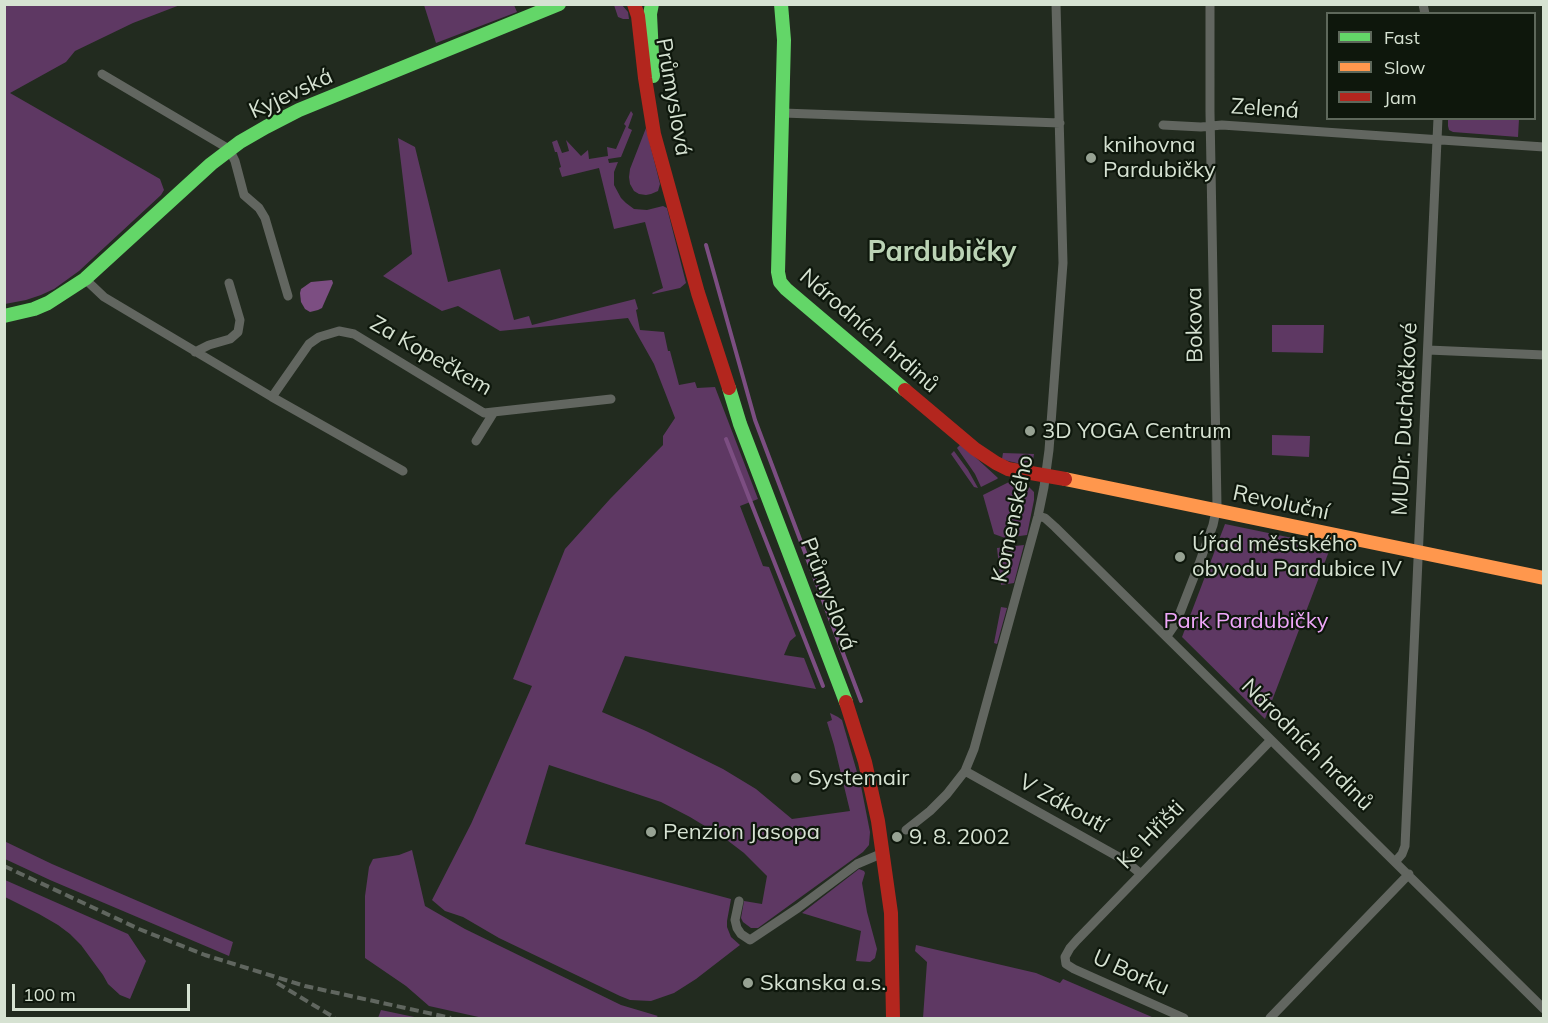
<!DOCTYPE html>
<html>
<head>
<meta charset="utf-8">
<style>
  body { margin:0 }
  #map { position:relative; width:1548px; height:1023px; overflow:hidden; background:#222b1f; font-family:Mulish,sans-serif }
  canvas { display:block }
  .frame { position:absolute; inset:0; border:6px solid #d6e2d2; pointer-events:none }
  .legend { position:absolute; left:1326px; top:12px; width:210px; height:108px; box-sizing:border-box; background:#0e170c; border:2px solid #5e685b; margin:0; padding:8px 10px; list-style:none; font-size:18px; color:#d6e2d2 }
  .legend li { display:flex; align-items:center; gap:12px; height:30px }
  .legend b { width:30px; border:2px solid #5e685b }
  .scale { position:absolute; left:12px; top:984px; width:178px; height:27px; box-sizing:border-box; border:3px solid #d6e2d2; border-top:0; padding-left:8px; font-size:18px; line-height:21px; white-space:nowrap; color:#d6e2d2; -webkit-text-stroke:4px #0e170c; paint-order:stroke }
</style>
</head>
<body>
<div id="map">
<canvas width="1548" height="1023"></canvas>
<div class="frame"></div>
<ul class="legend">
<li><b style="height:8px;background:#63d668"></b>Fast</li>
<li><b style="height:8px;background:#ff974d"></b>Slow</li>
<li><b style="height:8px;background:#b3261e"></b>Jam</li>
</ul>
<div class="scale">100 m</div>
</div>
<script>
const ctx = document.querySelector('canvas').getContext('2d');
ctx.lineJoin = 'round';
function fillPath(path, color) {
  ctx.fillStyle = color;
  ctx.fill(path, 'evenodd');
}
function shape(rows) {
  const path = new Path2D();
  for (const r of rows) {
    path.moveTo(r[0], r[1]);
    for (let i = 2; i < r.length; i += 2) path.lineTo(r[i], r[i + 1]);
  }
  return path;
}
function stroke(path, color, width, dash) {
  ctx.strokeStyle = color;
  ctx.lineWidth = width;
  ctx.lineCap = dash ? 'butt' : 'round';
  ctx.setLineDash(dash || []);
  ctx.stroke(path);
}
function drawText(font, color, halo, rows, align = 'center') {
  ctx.font = font + ' Mulish,sans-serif';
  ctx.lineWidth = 4.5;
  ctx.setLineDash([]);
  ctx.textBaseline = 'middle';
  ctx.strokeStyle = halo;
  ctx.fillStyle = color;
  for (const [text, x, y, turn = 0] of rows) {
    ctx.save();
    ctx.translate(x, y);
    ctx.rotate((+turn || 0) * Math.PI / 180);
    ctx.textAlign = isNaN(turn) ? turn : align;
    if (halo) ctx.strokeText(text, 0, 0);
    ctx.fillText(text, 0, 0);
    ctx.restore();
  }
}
const green = shape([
  [4,5,180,5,133,23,75,51,66,62,10,93,160,179,164,190,161,195,79,271,54,289,41,295,26,300,5,304],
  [424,5,514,5,517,12,436,43],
  [614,5,622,5,628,12,629,19,623,19,618,17],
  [631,111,633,114,628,128,632,130,621,157,608,159,609,163,618,162,614,172,614,185,621,198,626,203,634,209,647,210,663,206,667,208,686,283,680,288,653,294,652,293,663,288,645,222,614,229,599,168,562,177,559,168,561,167,557,152,555,152,552,142,557,140,562,153,569,151,566,140,581,156,588,150,589,159,608,156,607,147,616,149,626,126,624,124],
  [1448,119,1519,119,1518,137,1453,132,1449,130,1448,126],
  [646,128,660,184,658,191,651,194,646,195,639,194,634,191,630,184,629,177,630,169],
  [398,138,415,147,448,282,500,269,514,320,529,316,532,325,635,299,638,309,636,310,640,330,664,332,668,351,670,351,679,385,695,382,697,388,715,387,758,499,740,506,763,566,769,567,796,636,790,641,784,655,804,658,816,689,625,656,602,712,646,731,723,769,756,789,792,819,850,811,834,745,827,722,832,720,830,713,838,717,842,720,844,727,861,786,870,832,869,845,863,852,758,928,751,928,743,922,741,918,744,901,762,904,767,876,744,853,723,837,690,817,661,802,549,765,525,844,731,899,727,921,727,927,731,937,740,945,696,979,674,993,651,1001,630,1000,620,996,499,938,463,917,445,911,432,900,471,824,532,686,513,679,565,549,610,499,663,445,663,436,675,418,654,364,628,318,500,331,458,306,442,311,383,276,412,254],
  [1272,325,1324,325,1323,353,1272,352],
  [1272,435,1310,436,1309,457,1272,455],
  [961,444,998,478,997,479,981,487,975,474,957,448],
  [954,451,968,470,978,488,974,487,951,454],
  [1003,453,1034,454,1033,460,1021,464,1008,461,1002,459],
  [1009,482,1027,485,1034,492,1034,500,1027,535,1005,538,994,534,983,495],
  [1225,524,1331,546,1265,719,1182,637],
  [1024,545,1014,583,1001,585,997,548],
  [1001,607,1007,608,997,644,994,643],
  [4,841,52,864,233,942,229,956,50,880,5,859],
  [412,850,425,906,465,929,621,1005,658,1016,655,1018,483,1018,429,1006,406,986,365,958,365,896,369,867,373,859,399,855],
  [859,869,864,871,865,873,862,883,867,912,877,949,875,958,870,962,856,961,861,931,802,913],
  [5,880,128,934,146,961,130,999,120,995,108,984,103,975,81,945,70,934,58,925,39,914,5,897],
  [916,945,1036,973,1060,983,1063,979,1152,1017,1151,1018,923,1018,927,962,915,951],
  [381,1010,419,1018,378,1018]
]);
const water = shape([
  [332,280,333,283,322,308,318,310,310,312,305,309,301,302,300,293,301,289,311,282]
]);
const stream = shape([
  [706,245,755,420,861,701],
  [726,439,823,686]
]);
const street = shape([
  [1423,4,1425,14],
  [102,74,229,149,235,161,244,195,259,208,265,218,288,296],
  [783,113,1060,123],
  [1163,125,1201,127,1222,125,1544,147],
  [85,279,104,297,272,397,403,471],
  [1428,350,1544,355],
  [195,352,209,345,230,339,238,332,240,320,229,283],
  [272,397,309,344,319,337,339,331,354,334,484,413,611,399],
  [476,441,494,412],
  [1038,516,1045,518,1055,527,1544,1009],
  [1167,636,1176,623,1199,564,1213,525,1217,506,1210,112,1210,4],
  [965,771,1124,860,1141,874],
  [906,830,930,811,947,794,965,771,974,749,1038,516,1044,487,1049,450,1063,263,1056,4],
  [1395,862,1402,854,1405,846,1438,118],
  [739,901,735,920,737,928,741,934,750,940,798,908,857,864,883,853],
  [1184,1018,1074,969,1066,964,1065,957,1070,948,1077,940,1271,740],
  [1270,1018,1409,874]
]);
const fast = shape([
  [652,4,650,14,653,76],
  [781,4,784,40,778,272,780,282,786,289,905,390],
  [4,316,34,309,48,303,85,279,211,164,240,142,266,127,299,110,559,4],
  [729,388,740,424,846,702]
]);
const slow = shape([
  [1065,479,1544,578]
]);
const jam = shape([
  [634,4,638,16,645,78,654,134,698,293,729,388],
  [905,390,975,449,996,463,1008,469,1065,479],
  [846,702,865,762,878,821,891,913,893,1018]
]);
const rail = shape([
  [4,866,139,929,205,955,305,986,451,1018],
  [277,983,335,1018]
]);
const markers = [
  [1091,158,6,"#97a293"],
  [1030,431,6,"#97a293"],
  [1180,557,6,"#97a293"],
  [796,778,6,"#97a293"],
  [651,832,6,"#97a293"],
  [897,837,6,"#97a293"],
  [748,983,6,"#97a293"]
];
const streetNames = [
  ["Kyjevská",291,94,-25],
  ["Průmyslová",673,97,80],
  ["Zelená",1265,109,4],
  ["Bokova",1195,325,-91],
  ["Národních hrdinů",869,331,41],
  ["Za Kopečkem",431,356,30],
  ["MUDr. Ducháčkové",1405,419,-87],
  ["Revoluční",1281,503,12],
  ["Komenského",1013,519,-78],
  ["Průmyslová",828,594,69],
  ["Národních hrdinů",1307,745,45],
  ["V Zákoutí",1063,804,29],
  ["Ke Hřišti",1151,835,-46],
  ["U Borku",1131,973,24]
];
const poiNames = [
  ["knihovna",1103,145],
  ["Pardubičky",1103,170],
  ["3D YOGA Centrum",1042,431],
  ["Úřad městského",1192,544],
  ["obvodu Pardubice IV",1192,569],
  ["Systemair",808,778],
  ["Penzion Jasopa",663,832],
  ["9. 8. 2002",909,837],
  ["Skanska a.s.",760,983]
];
const parkNames = [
  ["Park Pardubičky",1246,621]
];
const districtNames = [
  ["Pardubičky",942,253]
];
fillPath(green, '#5e3863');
fillPath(water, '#7c4e82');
stroke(stream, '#7c4e82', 4);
stroke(street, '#626660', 9);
stroke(fast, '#63d668', 14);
stroke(slow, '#ff974d', 14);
stroke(jam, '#b3261e', 14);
stroke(rail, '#60665f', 4, [9, 4.5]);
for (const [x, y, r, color] of markers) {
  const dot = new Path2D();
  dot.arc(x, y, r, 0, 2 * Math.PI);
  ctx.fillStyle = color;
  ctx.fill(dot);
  stroke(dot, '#0e170c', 2);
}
drawText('22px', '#d6e2d2', '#0e170c', streetNames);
drawText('22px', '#d6e2d2', '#0e170c', poiNames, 'left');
drawText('22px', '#efa7f9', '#0e170c', parkNames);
drawText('bold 28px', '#bbd3b5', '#0e170c', districtNames);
</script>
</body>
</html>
